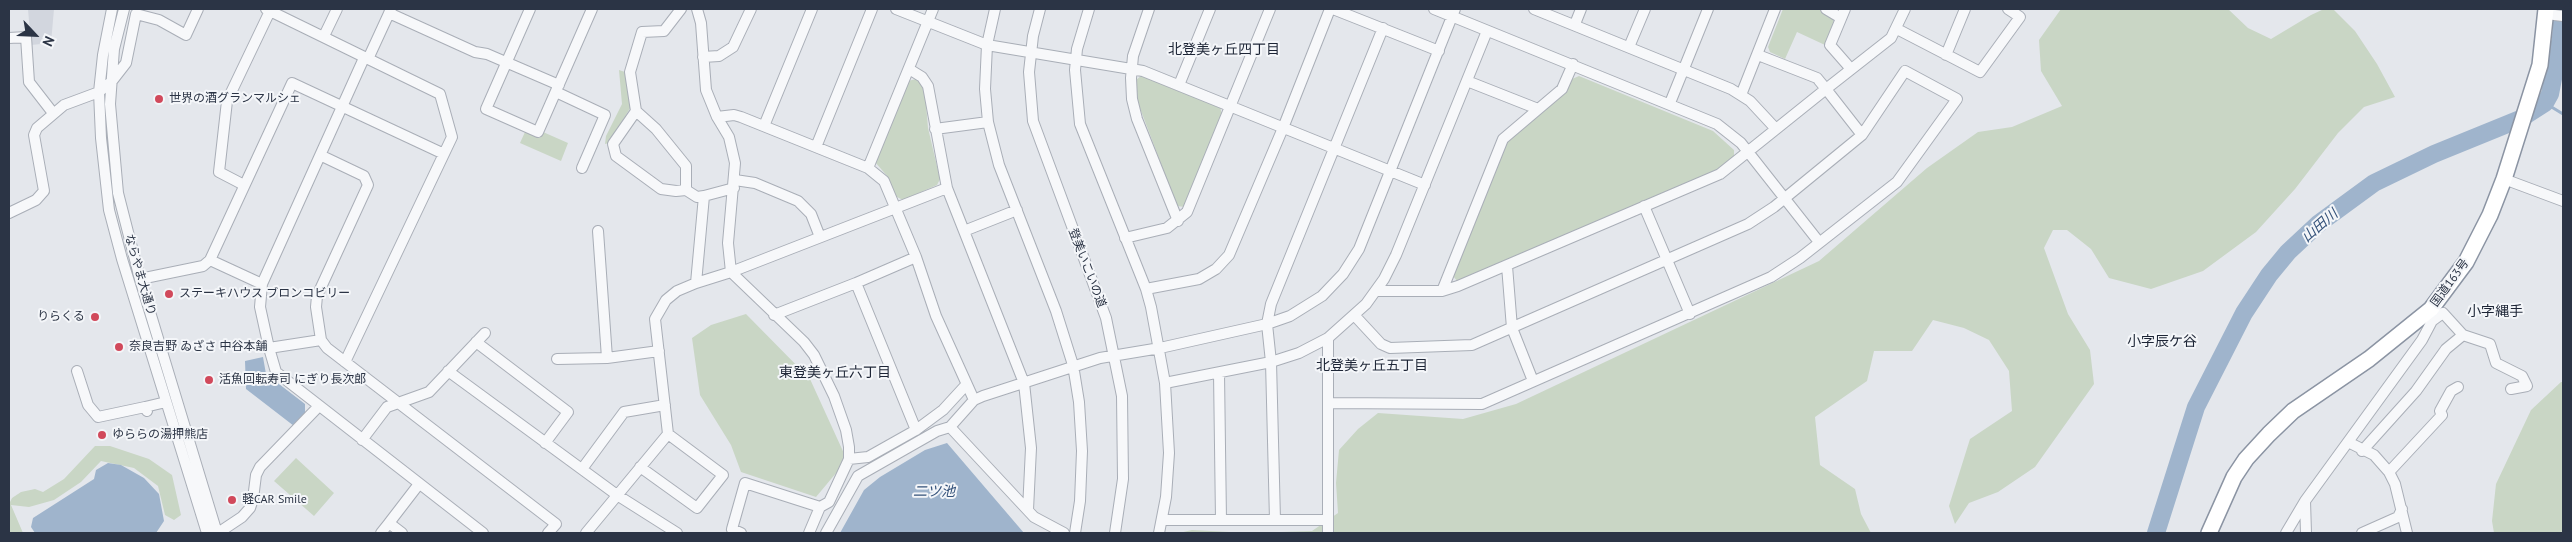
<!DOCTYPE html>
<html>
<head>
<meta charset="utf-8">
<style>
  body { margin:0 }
  #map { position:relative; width:2572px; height:542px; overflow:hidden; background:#e4e7ec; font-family:"PT Sans",sans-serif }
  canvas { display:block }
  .frame { position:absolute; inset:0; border:10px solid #2b3445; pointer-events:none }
  .north { position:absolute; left:10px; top:10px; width:50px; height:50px; -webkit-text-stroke:4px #f4f6f9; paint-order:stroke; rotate:115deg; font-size:14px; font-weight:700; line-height:20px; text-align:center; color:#2b3445 }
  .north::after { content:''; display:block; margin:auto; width:18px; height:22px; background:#2b3445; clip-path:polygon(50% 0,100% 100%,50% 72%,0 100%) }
</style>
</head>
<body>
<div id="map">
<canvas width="2572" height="542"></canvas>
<div class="frame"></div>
<div class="north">N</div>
</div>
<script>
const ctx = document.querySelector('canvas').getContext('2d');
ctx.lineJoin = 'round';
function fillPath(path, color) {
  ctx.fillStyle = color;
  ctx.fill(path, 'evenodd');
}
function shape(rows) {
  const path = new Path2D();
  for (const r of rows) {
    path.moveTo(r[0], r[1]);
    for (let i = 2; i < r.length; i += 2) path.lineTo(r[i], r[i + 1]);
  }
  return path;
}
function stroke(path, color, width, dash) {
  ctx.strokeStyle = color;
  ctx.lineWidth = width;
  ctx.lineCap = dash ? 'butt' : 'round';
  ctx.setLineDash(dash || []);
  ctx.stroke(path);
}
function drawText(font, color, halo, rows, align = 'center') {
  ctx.font = font + ' "PT Sans","Noto Sans JP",sans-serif';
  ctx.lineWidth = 4;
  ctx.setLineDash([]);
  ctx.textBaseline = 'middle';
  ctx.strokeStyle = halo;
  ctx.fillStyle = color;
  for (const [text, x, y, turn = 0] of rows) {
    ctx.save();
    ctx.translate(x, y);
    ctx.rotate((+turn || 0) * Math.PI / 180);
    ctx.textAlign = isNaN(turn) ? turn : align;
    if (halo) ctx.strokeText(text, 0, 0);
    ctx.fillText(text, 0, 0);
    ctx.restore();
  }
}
const built = shape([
  [28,9,54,9,51,43,31,45]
]);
const green = shape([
  [1783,9,1820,9,1833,18,1834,23,1825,45,1797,32,1785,59,1770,52,1768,47],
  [2061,9,2228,9,2248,28,2271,39,2311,15,2324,9,2333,9,2355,31,2377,64,2395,97,2364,107,2338,133,2295,189,2256,232,2203,271,2151,289,2109,278,2091,249,2067,230,2053,230,2044,248,2068,314,2090,350,2094,384,2035,467,1998,492,1969,503,1955,524,1949,506,1970,439,2012,411,2009,371,1989,340,1964,328,1933,320,1912,351,1874,351,1867,381,1815,417,1820,465,1855,489,1861,514,1871,533,1250,533,1312,531,1338,513,1336,483,1339,450,1358,429,1378,413,1463,419,1516,404,1819,261,1927,168,1978,132,2012,127,2062,106,2041,71,2039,40],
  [619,70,625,72,632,105,609,143,605,144,606,136,622,104],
  [1142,75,1220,107,1222,114,1185,207,1177,206,1138,103,1136,80],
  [1579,76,1713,131,1734,150,1734,157,1717,170,1458,282,1453,276,1505,145,1510,138,1567,91,1572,79],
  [916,79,922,85,925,92,928,128,940,179,937,185,903,200,895,196,888,177,875,162,908,81],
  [525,132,540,138,543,132,568,143,561,161,520,143],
  [746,314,810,379,847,460,816,497,741,472,731,445,700,395,692,338,711,325],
  [2561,382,2563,382,2563,533,2494,533,2492,521,2496,484,2531,410],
  [95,446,110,446,149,459,172,475,181,515,174,520,165,515,158,486,134,468,101,461,81,482,54,500,29,507,11,505,23,533,9,533,9,499,10,502,12,498,21,492,35,489,43,492,64,479],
  [296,458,334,493,314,516,274,481],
  [1192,530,1248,533,1179,533]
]);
const water = shape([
  [263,357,266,374,305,404,305,414,294,426,246,389,245,361],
  [947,443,1024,533,840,533,864,490,880,477,925,450],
  [108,463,121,465,144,478,159,494,164,521,156,533,35,533,31,527,33,518,94,479,96,470]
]);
const stream = shape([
  [2545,103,2563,114]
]);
const river = shape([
  [2156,533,2196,407,2244,313,2269,275,2288,252,2318,224,2374,183,2434,154,2520,119,2545,103,2550,94,2561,37,2563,9]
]);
const minor = shape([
  [112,9,103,55,99,92,101,138,109,210,122,259,207,533],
  [124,9,114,49,110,104,118,193,140,279,217,533],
  [266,9,440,94,452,137,345,362],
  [530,9,486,109,538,132,592,9],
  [681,9,664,31,642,32,630,72,636,111,656,129,686,166,686,190,697,197,704,196],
  [697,9,701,23,706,90,717,117,734,115,741,117,868,168,884,181,916,257,936,316,974,400],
  [896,9,987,45,1143,71,1425,185],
  [995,9,987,45,985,89,988,122,999,165,1056,311,1073,365,1079,402,1082,451,1080,501,1075,533],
  [1040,9,1033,36,1029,72,1033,121,1106,318,1122,396,1123,479,1115,533],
  [1089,9,1077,49,1075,70,1080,124,1146,289,1151,307,1165,383,1169,453,1166,497,1159,533],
  [1149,9,1133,56,1131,78,1132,99,1137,119,1178,221],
  [1333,9,1439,51],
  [1434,9,1717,124,1741,143,1819,242],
  [1534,9,1731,89,1750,101,1776,129],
  [1826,9,1841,18],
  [1845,9,1830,45,1851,69],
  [389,13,475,52,487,54,559,85],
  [2546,14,2563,16],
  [1575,24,1581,9],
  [1897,29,1980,72,2020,17,2008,9],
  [324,36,337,9],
  [9,38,26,37,29,82,53,113],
  [1629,47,1645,9],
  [1758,55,1817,78,1826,89,1891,38,1905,9],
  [1946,55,1965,9],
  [703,57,719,56,733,47,751,9],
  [368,59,391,9],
  [909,69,922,77,928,86,947,188,964,231,1017,210],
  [1467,81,1538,109],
  [1179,85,1210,9],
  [556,92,605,115,582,168],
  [1741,95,1775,9],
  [1670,103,1708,9],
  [636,111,613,144,616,156,661,189,676,191,686,190],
  [717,117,729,137,735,163,728,243,731,272,804,342,814,355,834,396,846,430,849,447,849,459],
  [764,126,812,9],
  [935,129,988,122],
  [816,147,872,9],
  [322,156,364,176,368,185,317,296,316,307,321,340,327,348,556,524,548,533],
  [868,168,933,9],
  [2504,179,2563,201],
  [735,180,755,183,798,201,811,214,820,237],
  [244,185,219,172,227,101,270,11],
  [1644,206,1690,314],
  [9,213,36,200,44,191,34,135,37,128,64,105,99,92,112,81,126,63,136,14,159,20,186,35,198,9],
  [598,231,607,358],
  [964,231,1024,383,1031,448,1028,510],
  [1125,238,1167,228,1187,212,1270,9],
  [1507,266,1512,328,1533,381],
  [140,279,203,266,210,260],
  [696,283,704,196,734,188],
  [856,283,916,430],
  [262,284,210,260,292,83,444,154],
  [1146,289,1199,279,1216,269,1229,255,1283,128,1330,9],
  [1377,291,1442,291,1458,286,1720,174,1826,89,1862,135],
  [1442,291,1503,139,1562,89,1573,64],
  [774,315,856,283,916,257],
  [2463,335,2490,344,2496,363,2522,376,2527,386,2511,389],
  [321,340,269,348,276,372,483,533],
  [476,342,568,412,545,443],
  [269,348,260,307,262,284,364,58],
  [557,359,607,358,659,351],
  [77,371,88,405,98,417,145,407],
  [448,371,617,495,677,533],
  [1219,373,1221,520],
  [1165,383,1271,362,1299,353,1328,338,1366,304,1384,279,1396,255,1487,31],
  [1328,403,1482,404,1771,277,1800,258,1897,182,1957,99,1905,71,1862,135,1774,207,1748,224,1472,345,1390,348,1381,344,1355,316],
  [147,411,145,407,166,402],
  [950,427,1034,517,1064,533],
  [362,440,387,407,429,392,485,333],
  [2348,442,2374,455,2389,472,2395,484,2407,533],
  [2362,451,2416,391,2446,349,2463,335,2443,313,2432,321],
  [640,467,697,508,723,475,668,434],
  [582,469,624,412,665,405],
  [2389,472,2442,415,2440,411,2451,391,2458,387],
  [2305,501,2306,533],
  [1162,520,1328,520],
  [1275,520,1271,362,1267,324,1271,304,1383,28],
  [218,533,242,517,250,508,253,499,256,475,260,467,319,406],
  [381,533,389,523],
  [402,533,389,523,419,484],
  [586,533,668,434,655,319,666,300,677,291,696,283,731,272,947,188],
  [741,533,732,529,745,483,820,507],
  [809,533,820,507,829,502,849,459,868,457,916,430,943,410,966,385],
  [826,533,858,476,937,431,950,427,974,400,983,396,1100,358,1160,348,1267,324,1290,316,1322,296,1343,274,1359,249,1455,9],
  [1328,533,1328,338],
  [2286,533,2305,501,2422,340,2432,321,2431,309],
  [2362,533,2398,517,2402,509]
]);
const highway = shape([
  [2209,533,2234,477,2246,459,2269,434,2293,411,2369,359,2431,309,2466,262,2490,215,2504,179,2540,65,2546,9]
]);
const markers = [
  [159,99,5,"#d1495b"],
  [169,294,5,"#d1495b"],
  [95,317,5,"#d1495b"],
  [119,347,5,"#d1495b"],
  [209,380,5,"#d1495b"],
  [102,435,5,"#d1495b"],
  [232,500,5,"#d1495b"]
];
const poiNames = [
  ["世界の酒グランマルシェ",169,99],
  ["ステーキハウス ブロンコビリー",179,294],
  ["りらくる",85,317,"right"],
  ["奈良吉野 ゐざさ 中谷本舗",129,347],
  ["活魚回転寿司 にぎり長次郎",219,380],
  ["ゆららの湯押熊店",112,435],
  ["軽CAR Smile",242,500]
];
const streetNames = [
  ["登美いこいの道",1087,268,69],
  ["ならやま大通り",140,275,74],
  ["国道163号",2450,283,-54]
];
const neighbourhoodNames = [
  ["北登美ヶ丘四丁目",1224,50],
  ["小字縄手",2495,312],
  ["小字辰ケ谷",2162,342],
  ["北登美ヶ丘五丁目",1372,366],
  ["東登美ヶ丘六丁目",835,373]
];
const waterNames = [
  ["山田川",2320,226,-41],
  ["二ツ池",934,492]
];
fillPath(built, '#d2d6de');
fillPath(green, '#c9d6c5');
fillPath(water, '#9fb4cc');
stroke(stream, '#9fb4cc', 3);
stroke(river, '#9fb4cc', 18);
stroke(minor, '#a9aeb7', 12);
stroke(highway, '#8b94a3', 18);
stroke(minor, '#f7f8fa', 10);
stroke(highway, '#fff', 15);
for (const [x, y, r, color] of markers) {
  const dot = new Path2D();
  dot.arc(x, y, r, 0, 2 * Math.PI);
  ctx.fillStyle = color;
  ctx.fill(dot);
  stroke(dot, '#f4f6f9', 2);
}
drawText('12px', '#2b3445', '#f4f6f9', poiNames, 'left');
drawText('12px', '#2b3445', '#f4f6f9', streetNames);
drawText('14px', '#1d2536', '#f4f6f9', neighbourhoodNames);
drawText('italic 14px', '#34527a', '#f4f6f9', waterNames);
</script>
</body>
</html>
